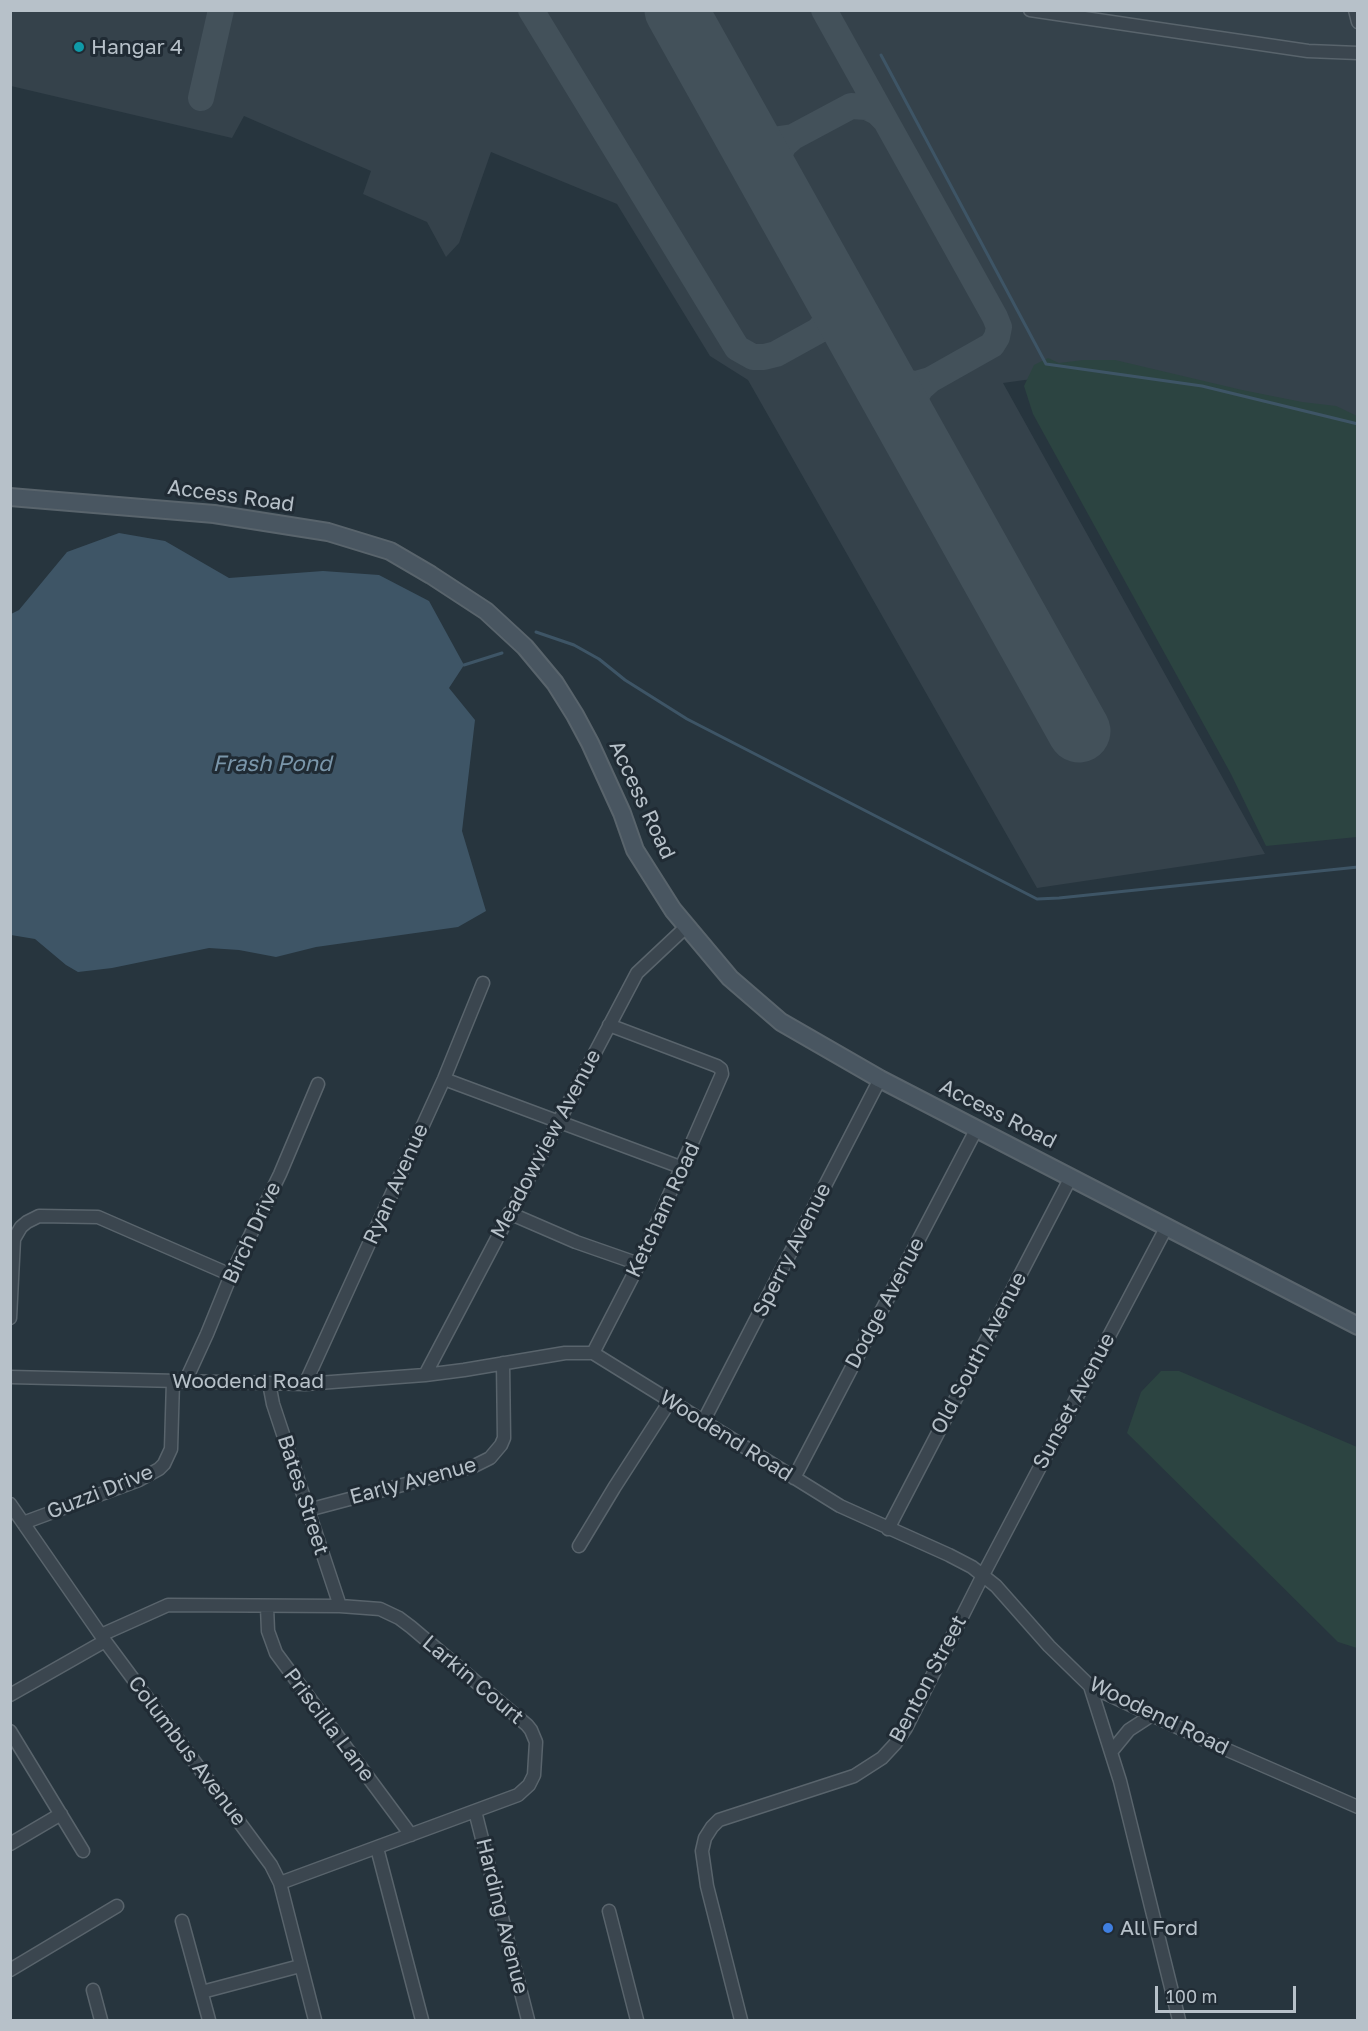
<!DOCTYPE html>
<html>
<head>
<meta charset="utf-8">
<style>
  body { margin:0 }
  #map { position:relative; width:1368px; height:2031px; overflow:hidden; background:#27353e; font-family:"Golos Text",sans-serif }
  canvas { display:block }
  .frame { position:absolute; inset:0; border:12px solid #b7c1c9; pointer-events:none }
  .scale { position:absolute; left:1155px; top:1986px; width:141px; height:27px; box-sizing:border-box; border:3px solid #b7c1c9; border-top:0; padding-left:8px; font-size:18px; line-height:21px; white-space:nowrap; color:#b7c1c9; -webkit-text-stroke:4px #202b34; paint-order:stroke }
</style>
</head>
<body>
<div id="map">
<canvas width="1368" height="2031"></canvas>
<div class="frame"></div>
<div class="scale">100 m</div>
</div>
<script>
const ctx = document.querySelector('canvas').getContext('2d');
ctx.lineJoin = 'round';
function fillPath(path, color) {
  ctx.fillStyle = color;
  ctx.fill(path, 'evenodd');
}
function shape(rows) {
  const path = new Path2D();
  for (const r of rows) {
    path.moveTo(r[0], r[1]);
    for (let i = 2; i < r.length; i += 2) path.lineTo(r[i], r[i + 1]);
  }
  return path;
}
function stroke(path, color, width, dash) {
  ctx.strokeStyle = color;
  ctx.lineWidth = width;
  ctx.lineCap = dash ? 'butt' : 'round';
  ctx.setLineDash(dash || []);
  ctx.stroke(path);
}
function drawText(font, color, halo, rows, align = 'center') {
  ctx.font = font + ' "Golos Text",sans-serif';
  ctx.lineWidth = 6;
  ctx.setLineDash([]);
  ctx.textBaseline = 'middle';
  ctx.strokeStyle = halo;
  ctx.fillStyle = color;
  for (const [text, x, y, turn = 0] of rows) {
    ctx.save();
    ctx.translate(x, y);
    ctx.rotate((+turn || 0) * Math.PI / 180);
    ctx.textAlign = isNaN(turn) ? turn : align;
    if (halo) ctx.strokeText(text, 0, 0);
    ctx.fillText(text, 0, 0);
    ctx.restore();
  }
}
const airport = shape([
  [11,11,1357,11,1357,420,1090,371,1003,383,1265,854,1037,888,748,380,710,356,617,204,491,152,459,243,446,257,427,222,363,194,371,171,244,116,232,138,11,86]
]);
const green = shape([
  [1048,358,1059,363,1084,360,1115,360,1242,390,1302,402,1336,406,1357,416,1357,837,1266,846,1231,774,1033,414,1024,386,1034,365],
  [1161,1371,1179,1371,1357,1447,1357,1648,1338,1642,1127,1433,1141,1392]
]);
const water = shape([
  [119,533,165,541,229,578,323,571,379,575,429,601,464,665,449,688,475,720,462,831,486,911,458,927,316,947,276,957,239,950,209,948,112,968,78,972,66,965,35,939,11,935,11,614,19,610,67,552]
]);
const stream = shape([
  [881,55,1046,364,1202,386,1358,424],
  [536,632,574,645,599,659,625,680,687,719,1037,899,1059,898,1358,867],
  [464,665,502,653]
]);
const taxiway = shape([
  [531,10,737,348,753,357,764,357,776,354,823,328,836,327,845,330,861,342],
  [824,10,995,317,999,327,997,337,992,345,930,380,916,384,899,382,891,378,875,366],
  [201,98,221,10],
  [735,116,748,130,765,138,772,140,793,137,851,106,867,107,877,112,884,119],
  [778,193,775,178,776,161,784,145,793,137],
  [819,330,832,313,833,305,831,288],
  [912,434,911,412,913,401,921,388,930,380]
]);
const runway = shape([
  [676,10,1079,731]
]);
const minor = shape([
  [1030,10,1308,51,1358,53],
  [1355,10,1358,22],
  [444,1079,683,1168],
  [509,1213,576,1242,639,1264],
  [10,1318,14,1239,21,1227,27,1222,39,1216,98,1217,231,1275],
  [593,1353,639,1264,722,1074,721,1069,717,1066,609,1025],
  [425,1375,637,973,686,927],
  [10,1377,305,1384,425,1375,464,1370,565,1353,593,1353,840,1506,949,1555,972,1567,996,1586,1049,1646,1090,1686,1209,1742,1358,1807],
  [185,1382,207,1334,231,1275,280,1174,318,1084],
  [269,1383,273,1404,340,1606],
  [305,1384,444,1079,483,983],
  [703,1422,880,1079],
  [794,1478,977,1128],
  [10,1504,105,1641,271,1865,280,1883,315,2020],
  [308,1510,474,1466,490,1458,501,1445,504,1438,503,1363],
  [23,1523,139,1480,159,1469,164,1464,171,1449,173,1381],
  [888,1529,1071,1177],
  [579,1546,614,1488,670,1401],
  [267,1607,268,1631,276,1653,411,1835],
  [101,1635,168,1605,340,1606,380,1609,399,1618,411,1627,527,1725,531,1730,536,1742,534,1775,529,1785,518,1795,280,1883],
  [1090,1686,1120,1781,1179,2020],
  [10,1695,105,1641],
  [10,1731,83,1851],
  [1111,1752,1129,1730,1152,1715],
  [475,1811,528,2020],
  [10,1844,61,1814],
  [377,1848,422,2020],
  [609,1911,637,2020],
  [182,1921,209,2020],
  [10,1970,117,1906],
  [93,1990,101,2020],
  [202,1992,300,1966],
  [741,2020,707,1886,702,1851,705,1838,712,1827,719,1820,854,1776,882,1758,895,1744,906,1728,983,1575,1166,1228]
]);
const secondary = shape([
  [10,497,214,514,328,532,390,551,431,575,486,611,525,647,555,683,575,715,590,743,622,813,635,850,673,910,730,978,781,1022,880,1079,1358,1326]
]);
const markers = [
  [79,47,6,"#0f9aa8"],
  [1108,1928,6,"#3f7fe0"]
];
const poiNames = [
  ["Hangar 4",91,47],
  ["All Ford",1120,1928]
];
const streetNames = [
  ["Access Road",231,496,8],
  ["Access Road",642,800,65],
  ["Access Road",998,1114,27],
  ["Meadowview Avenue",546,1144,-62],
  ["Ryan Avenue",396,1184,-66],
  ["Ketcham Road",663,1210,-65],
  ["Birch Drive",252,1233,-65],
  ["Sperry Avenue",792,1250,-63],
  ["Dodge Avenue",885,1303,-62],
  ["Old South Avenue",979,1353,-62],
  ["Woodend Road",248,1381],
  ["Sunset Avenue",1074,1401,-62],
  ["Woodend Road",726,1436,32],
  ["Early Avenue",413,1481,-15],
  ["Guzzi Drive",100,1492,-22],
  ["Bates Street",303,1495,72],
  ["Benton Street",928,1679,-62],
  ["Larkin Court",473,1680,40],
  ["Woodend Road",1159,1716,26],
  ["Priscilla Lane",329,1725,53],
  ["Columbus Avenue",187,1751,53],
  ["Harding Avenue",502,1916,76]
];
const waterNames = [
  ["Frash Pond",272,764]
];
fillPath(airport, '#35424b');
fillPath(green, '#2c4441');
fillPath(water, '#3e5566');
stroke(stream, '#3e5566', 3);
stroke(taxiway, '#43515a', 26);
stroke(runway, '#43515a', 63);
stroke(minor, '#59646c', 15);
stroke(secondary, '#59646c', 20);
stroke(minor, '#3b464f', 12);
stroke(secondary, '#495661', 16);
for (const [x, y, r, color] of markers) {
  const dot = new Path2D();
  dot.arc(x, y, r, 0, 2 * Math.PI);
  ctx.fillStyle = color;
  ctx.fill(dot);
  stroke(dot, '#202b34', 2);
}
drawText('21px', '#b7c1c9', '#202b34', poiNames, 'left');
drawText('21px', '#b7c1c9', '#202b34', streetNames);
drawText('italic 22px', '#7a96aa', '#202b34', waterNames);
</script>
</body>
</html>
